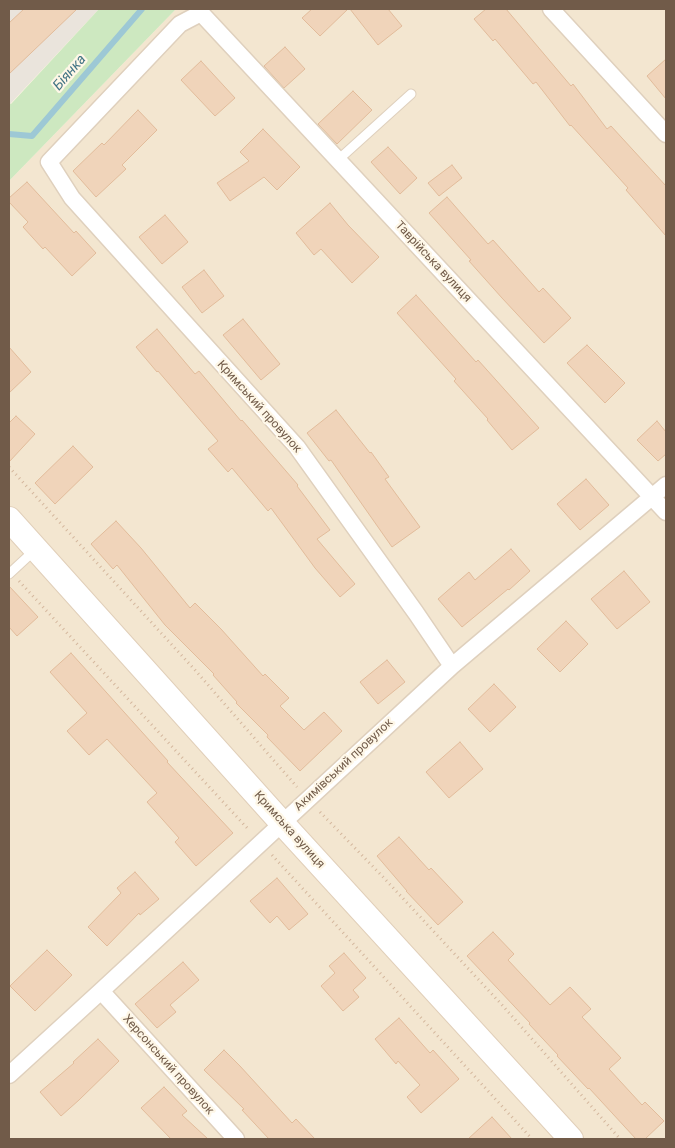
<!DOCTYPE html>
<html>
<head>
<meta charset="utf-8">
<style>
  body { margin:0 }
  #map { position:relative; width:675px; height:1148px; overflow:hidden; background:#fbf3e1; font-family:Roboto,sans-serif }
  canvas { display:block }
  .frame { position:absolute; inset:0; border:10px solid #715b49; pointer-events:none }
</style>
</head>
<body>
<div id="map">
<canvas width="675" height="1148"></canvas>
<div class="frame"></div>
</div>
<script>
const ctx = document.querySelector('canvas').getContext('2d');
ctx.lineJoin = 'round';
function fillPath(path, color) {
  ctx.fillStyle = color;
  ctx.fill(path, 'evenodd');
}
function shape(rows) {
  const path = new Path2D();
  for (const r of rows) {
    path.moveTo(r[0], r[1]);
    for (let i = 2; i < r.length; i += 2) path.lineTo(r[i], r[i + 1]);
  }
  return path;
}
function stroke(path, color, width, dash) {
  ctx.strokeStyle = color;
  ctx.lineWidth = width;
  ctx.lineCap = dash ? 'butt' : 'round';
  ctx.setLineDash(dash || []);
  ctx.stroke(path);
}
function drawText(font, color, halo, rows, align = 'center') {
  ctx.font = font + ' Roboto,sans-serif';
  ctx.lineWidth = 4.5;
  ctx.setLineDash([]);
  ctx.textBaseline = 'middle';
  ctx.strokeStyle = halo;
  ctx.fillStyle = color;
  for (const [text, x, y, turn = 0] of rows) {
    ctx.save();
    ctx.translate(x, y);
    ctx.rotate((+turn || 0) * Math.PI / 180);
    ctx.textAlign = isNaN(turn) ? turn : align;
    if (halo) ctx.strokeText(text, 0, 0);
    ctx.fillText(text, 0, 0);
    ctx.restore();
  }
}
const residential = shape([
  [176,9,666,9,666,1139,9,1139,9,181]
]);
const industrial = shape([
  [9,9,99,9,10,104,9,103]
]);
const green = shape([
  [99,9,176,9,9,181,9,103,11,104]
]);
const stream = shape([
  [9,134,32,136,142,9]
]);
const building = shape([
  [24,9,77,9,9,74,9,23,24,9],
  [312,9,348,9,320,36,302,18,312,9],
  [350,9,388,9,402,26,378,45,350,9],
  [486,9,506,9,571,86,573,84,607,129,611,126,666,186,666,236,626,190,628,188,571,125,570,126,536,82,533,84,495,39,493,41,474,19,486,9],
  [285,47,305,69,284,88,264,66,285,47],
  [666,59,666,99,647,76,666,59],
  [201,61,235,98,215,116,181,80,201,61],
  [353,91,372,110,337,144,318,124,353,91],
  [138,110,157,130,122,165,126,169,96,197,73,171,102,143,104,145,138,110],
  [263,129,300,167,277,190,264,177,230,201,217,183,249,161,240,152,263,129],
  [388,147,417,178,400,194,371,162,388,147],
  [452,165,462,178,439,196,428,183,452,165],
  [27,182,74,233,76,231,96,253,72,276,45,247,43,249,23,227,28,222,9,202,9,198,27,182],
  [447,197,488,244,493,240,539,292,543,288,571,318,544,343,502,298,469,261,471,260,429,213,447,197],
  [330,203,348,225,379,257,352,283,321,249,314,255,296,233,330,203],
  [165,215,188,242,162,264,139,237,165,215],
  [204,270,224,296,202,313,182,287,204,270],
  [416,295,476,362,478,360,539,428,512,450,487,420,488,419,454,381,456,379,397,313,416,295],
  [243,319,280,364,261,380,223,335,243,319],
  [157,329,195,374,199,371,241,421,242,420,298,485,297,486,330,530,317,539,355,584,340,597,315,568,271,508,268,511,232,468,228,472,208,449,218,441,158,371,157,372,136,347,157,329],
  [587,345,625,383,605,403,567,363,587,345],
  [9,347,31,372,9,393,9,347],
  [336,410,370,453,371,452,389,477,385,479,420,527,392,547,331,460,329,461,307,433,336,410],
  [16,416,35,434,9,462,9,423,16,416],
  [657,421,666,432,666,454,658,461,637,440,657,421],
  [73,446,93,467,55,504,35,483,73,446],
  [586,479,609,505,580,530,557,504,586,479],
  [116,521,141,548,190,608,195,603,221,629,263,676,265,674,289,698,280,706,304,730,324,712,342,731,300,771,267,737,268,735,236,703,237,702,213,675,214,674,165,625,117,565,113,569,91,544,116,521],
  [511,549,530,571,509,590,508,589,462,627,438,599,469,572,475,580,511,549],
  [624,571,650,602,617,629,591,599,624,571],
  [9,586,38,617,17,636,9,627,9,586],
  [566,621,588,644,560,672,537,649,566,621],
  [71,653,168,761,167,762,233,833,196,866,175,842,179,838,147,802,157,793,107,739,89,755,67,731,87,713,50,672,71,653],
  [387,660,405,682,378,704,360,682,387,660],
  [494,684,516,707,490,732,468,709,494,684],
  [460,742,483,769,449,798,426,772,460,742],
  [399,837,429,870,431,868,463,902,438,925,406,891,407,891,377,856,399,837],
  [135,872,159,899,140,915,139,913,107,946,88,927,121,893,117,888,135,872],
  [277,878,308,914,289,930,277,916,270,923,250,901,277,878],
  [493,932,514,954,508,960,550,1005,570,987,591,1009,582,1017,621,1058,609,1069,642,1105,645,1102,664,1121,645,1139,636,1139,589,1088,588,1089,557,1056,558,1055,529,1024,530,1023,467,956,493,932],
  [47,950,72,975,35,1011,10,986,47,950],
  [344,953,366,978,353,990,359,997,343,1011,321,986,335,973,329,966,344,953],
  [183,962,199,980,170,1005,176,1012,157,1028,135,1004,183,962],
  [399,1018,430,1053,433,1050,459,1079,421,1113,407,1097,420,1085,398,1061,396,1064,375,1039,399,1018],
  [98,1039,119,1061,79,1100,61,1116,40,1092,74,1063,73,1062,98,1039],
  [224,1050,240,1066,292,1123,296,1119,315,1139,269,1139,242,1110,244,1109,204,1070,224,1050],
  [164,1087,187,1111,182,1115,208,1139,171,1139,141,1108,164,1087],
  [492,1117,512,1139,468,1139,492,1117]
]);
const path = shape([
  [9,467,195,670,297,787],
  [19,581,249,830],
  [320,812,384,878,503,1006,620,1139],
  [272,855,532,1139]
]);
const lane = shape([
  [338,160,411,94],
  [9,574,36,549]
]);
const street = shape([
  [551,9,666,134],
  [452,666,416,613,297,447,72,198,49,162,180,24,201,13,666,512],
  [101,991,236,1139],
  [9,1075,101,991,452,666,666,485]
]);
const secondary = shape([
  [9,519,282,823,571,1139]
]);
const streetNames = [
  ["Таврійська вулиця",433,262,47],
  ["Кримський провулок",259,407,48],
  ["Акимівський провулок",344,765,-43],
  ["Кримська вулиця",289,830,48],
  ["Херсонський провулок",168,1065,48]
];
const waterNames = [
  ["Біянка",70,73,-49]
];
fillPath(residential, '#f3e6d0');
fillPath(industrial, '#eae4dc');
fillPath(green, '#cde8c0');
stroke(stream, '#9dc8d5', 6);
fillPath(building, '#f0d4ba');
stroke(building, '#e2bc9b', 1);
stroke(lane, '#dfd0bd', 11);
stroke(street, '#dfd0bd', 19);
stroke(secondary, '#e1cfb9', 26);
stroke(path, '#d4b79d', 3, [1, 4]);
stroke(lane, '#fff', 9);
stroke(street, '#fff', 16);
stroke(secondary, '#fff', 24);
drawText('12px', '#715b49', '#fef7e7', streetNames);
drawText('italic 14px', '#437485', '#fef7e7', waterNames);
</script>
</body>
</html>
